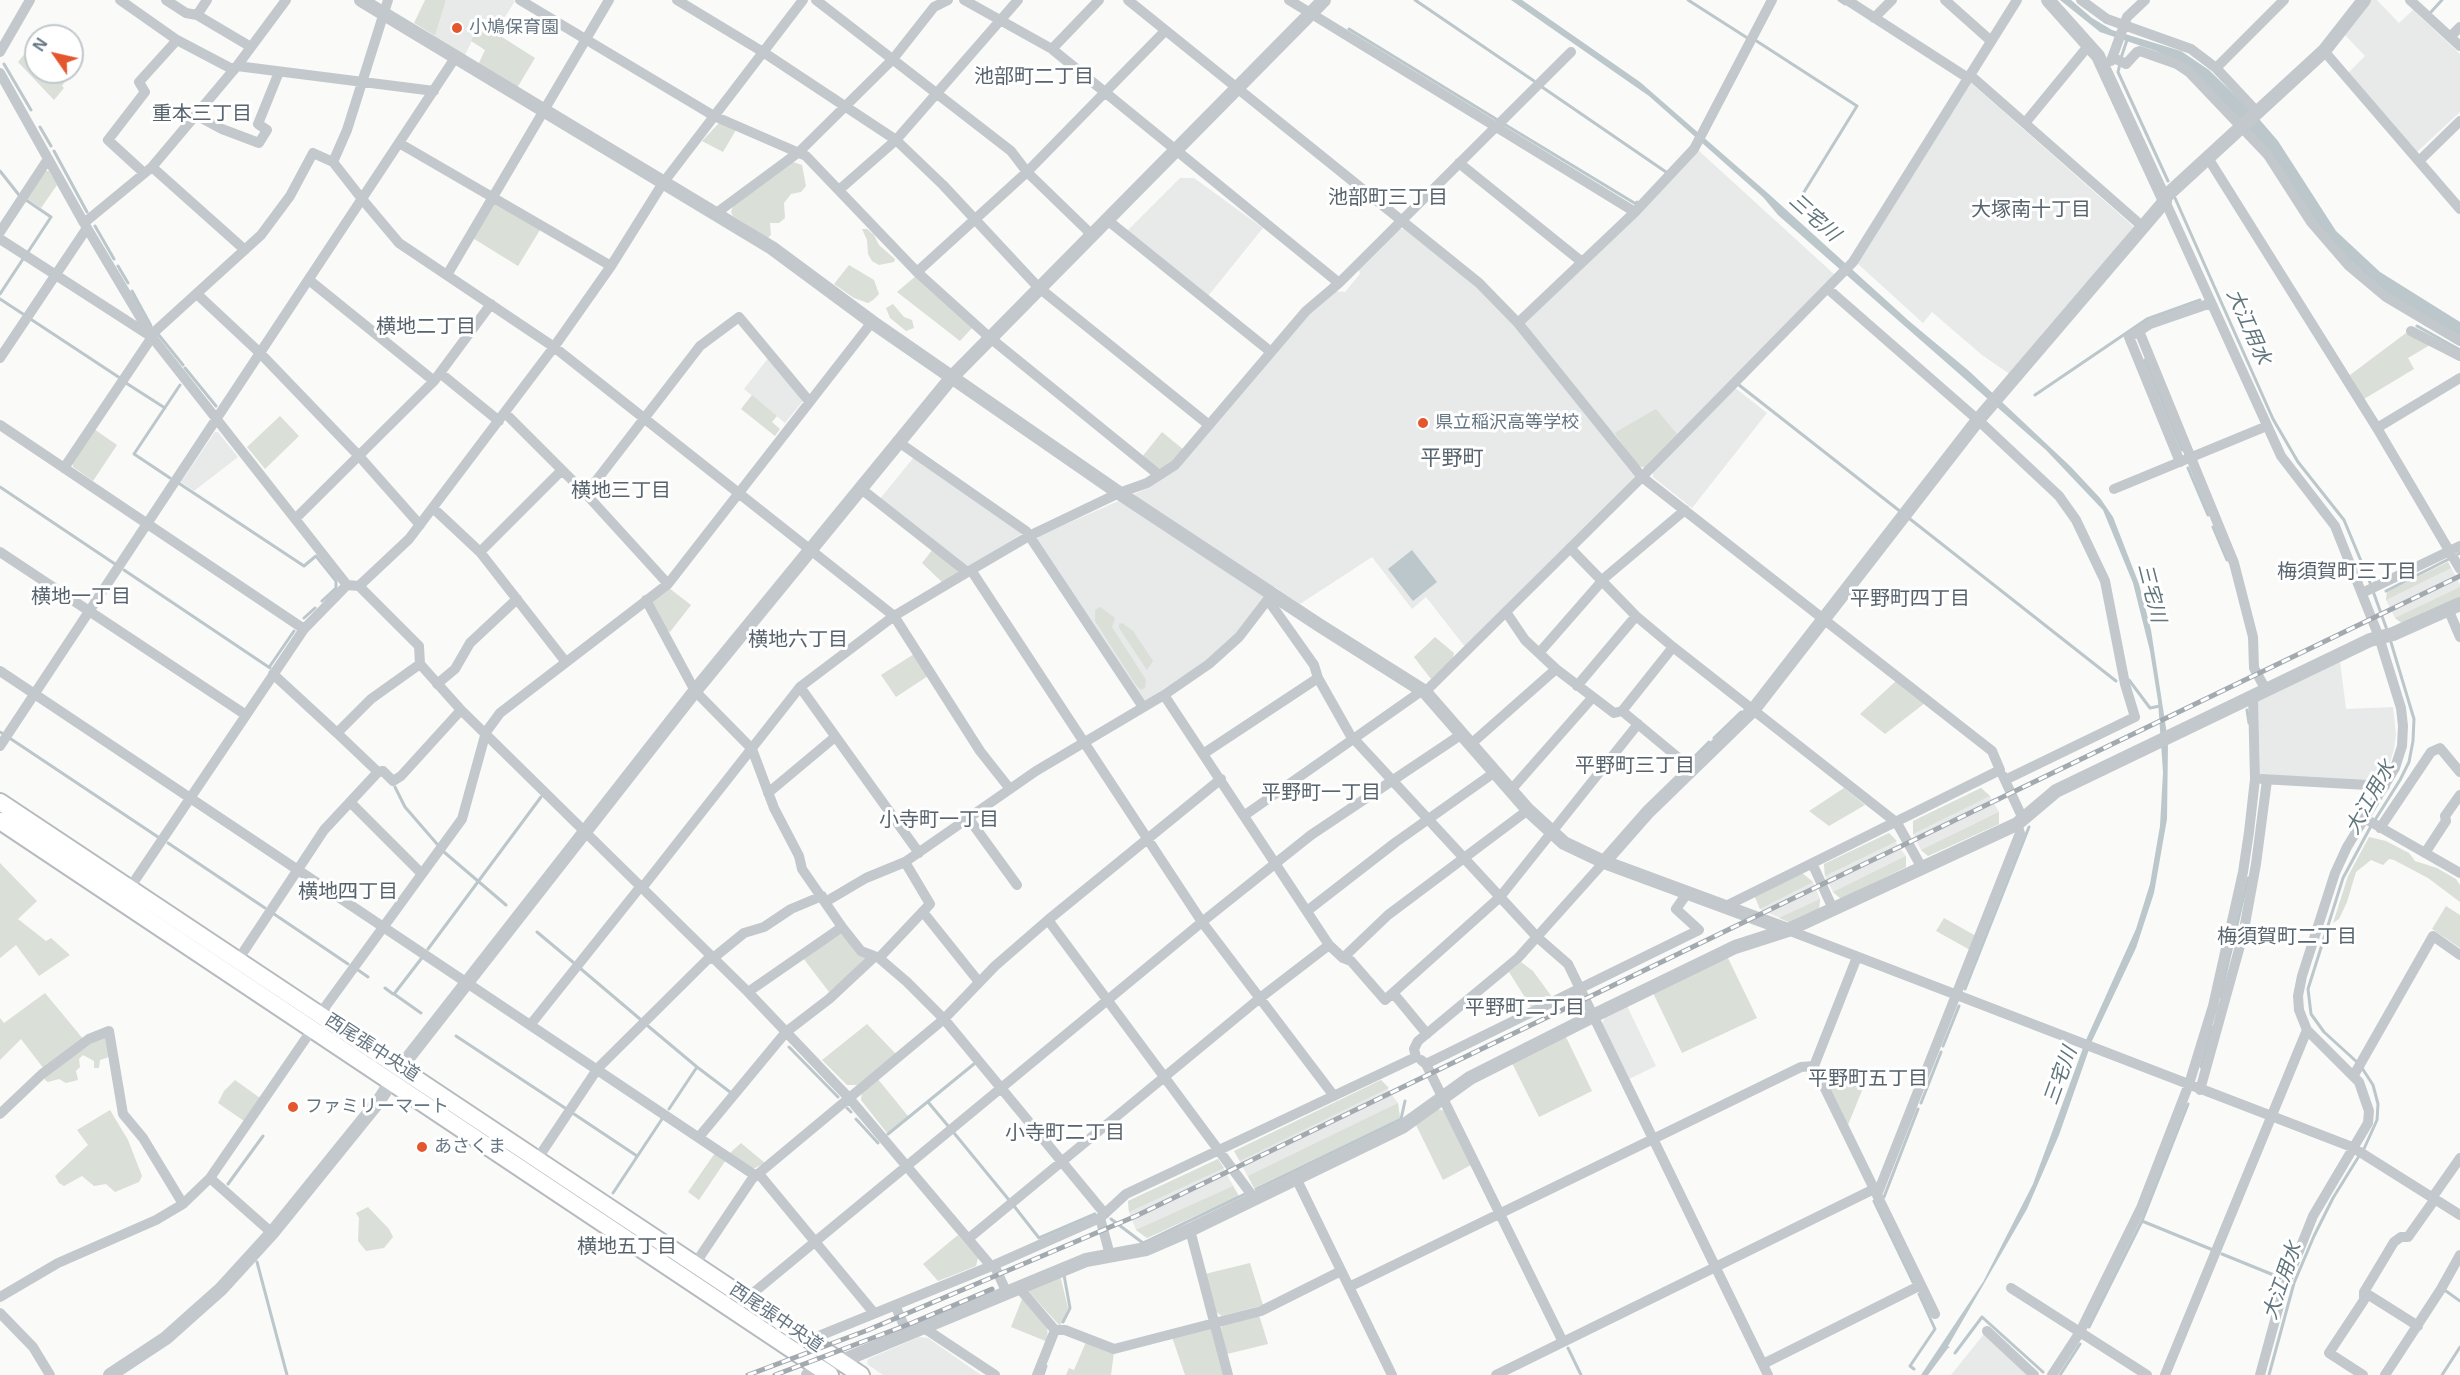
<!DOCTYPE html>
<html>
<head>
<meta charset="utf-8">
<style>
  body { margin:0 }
  #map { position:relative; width:2460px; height:1375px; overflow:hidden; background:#fafaf8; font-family:Helvetica,sans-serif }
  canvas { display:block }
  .north { position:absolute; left:24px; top:24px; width:60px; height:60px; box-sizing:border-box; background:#fff; border:2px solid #c1c8cd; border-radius:50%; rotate:304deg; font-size:16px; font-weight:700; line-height:24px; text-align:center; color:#657683 }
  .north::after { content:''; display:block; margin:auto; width:21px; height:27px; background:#e4572e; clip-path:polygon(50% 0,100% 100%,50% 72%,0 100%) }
</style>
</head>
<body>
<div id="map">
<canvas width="2460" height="1375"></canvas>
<div class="north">N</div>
</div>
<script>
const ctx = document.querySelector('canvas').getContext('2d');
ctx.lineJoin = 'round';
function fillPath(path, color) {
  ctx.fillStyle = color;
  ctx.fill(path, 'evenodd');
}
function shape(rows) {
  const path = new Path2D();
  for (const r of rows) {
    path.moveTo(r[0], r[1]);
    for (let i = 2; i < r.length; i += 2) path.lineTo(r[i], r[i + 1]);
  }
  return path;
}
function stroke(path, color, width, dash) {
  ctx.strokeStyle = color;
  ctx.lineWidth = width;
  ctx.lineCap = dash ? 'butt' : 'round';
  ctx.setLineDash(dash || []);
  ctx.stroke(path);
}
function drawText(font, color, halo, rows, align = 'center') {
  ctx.font = font + ' Helvetica,"Noto Sans JP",sans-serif';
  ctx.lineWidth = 6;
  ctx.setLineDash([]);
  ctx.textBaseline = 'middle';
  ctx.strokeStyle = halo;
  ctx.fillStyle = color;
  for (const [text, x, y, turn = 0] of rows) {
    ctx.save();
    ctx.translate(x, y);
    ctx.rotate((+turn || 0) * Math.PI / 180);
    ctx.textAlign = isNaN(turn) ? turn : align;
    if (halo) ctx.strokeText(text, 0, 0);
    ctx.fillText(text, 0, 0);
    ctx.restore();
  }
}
const built = shape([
  [446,0,513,0,515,1,495,33,480,24,464,57,434,39],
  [2371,0,2377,0,2399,23,2413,10,2460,54,2460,112,2417,152,2348,73,2365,56,2344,34],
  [1971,83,2134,227,2011,375,1982,355,1932,312,1923,323,1857,263],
  [1698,150,1835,275,1729,383,1767,413,1692,508,1653,477,1656,410,1607,437,1635,473,1635,478,1465,647,1426,597,1412,609,1372,557,1300,604,1275,587,1224,649,1147,700,1142,700,1036,541,1039,536,1148,488,1307,315,1335,291,1345,292,1360,274,1358,268,1399,229,1404,229,1475,285,1518,328],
  [1180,178,1194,178,1263,228,1208,296,1127,231],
  [769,357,803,401,785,423,744,389],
  [215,432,218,432,238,457,194,491,181,482],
  [914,457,1023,533,969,566,964,566,879,500],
  [2448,562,2460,584,2460,597,2403,624,2395,618,2386,600,2387,592],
  [2340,661,2346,709,2393,707,2396,734,2394,749,2389,766,2382,778,2375,782,2260,774,2258,700],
  [1981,788,1990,796,1999,812,1999,824,1928,856,1921,850,1913,834,1913,821],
  [1889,833,1906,856,1906,867,1841,899,1833,892,1825,876,1824,864],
  [1802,873,1813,882,1820,899,1819,909,1791,923,1760,909,1755,897],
  [1627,1006,1656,1066,1629,1079,1602,1024,1605,1017],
  [1381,1080,1398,1103,1400,1118,1254,1188,1234,1151],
  [1218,1159,1239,1196,1147,1238,1136,1230,1129,1212,1128,1201],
  [1984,1334,2027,1375,1951,1375],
  [919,1337,928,1338,981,1375,883,1375,867,1364,868,1359]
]);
const green = shape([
  [425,0,446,0,435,36,414,23],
  [480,23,535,58,517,88,478,65,485,50,471,41],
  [36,40,36,72,52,72,66,80,62,86,64,88,54,100,18,62],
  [719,123,736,130,723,152,702,141],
  [793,162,802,165,806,186,801,192,791,194,784,203,785,218,779,223,770,223,771,235,768,238,733,216,731,212,733,206],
  [44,171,49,171,57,185,41,208,26,198],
  [493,203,540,230,518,266,471,237],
  [862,229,867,229,874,235,879,245,895,259,894,262,879,265,872,261,868,254,867,240],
  [849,265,874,280,879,294,873,300,868,303,854,298,834,284],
  [917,275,972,328,960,341,897,292],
  [893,304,904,317,912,320,914,328,906,331,890,318,886,308],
  [2406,333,2430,345,2408,358,2414,369,2364,399,2350,375],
  [752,395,777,416,772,422,780,429,775,436,741,409],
  [1656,409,1677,434,1645,468,1638,466,1614,433],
  [280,416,299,436,265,469,247,447],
  [94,429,117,445,93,481,73,467,72,462],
  [1162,432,1184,450,1173,463,1159,469,1142,457],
  [933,549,958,569,958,574,942,582,922,563],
  [2448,562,2451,568,2386,600,2387,592],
  [2460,587,2460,597,2403,624,2395,618],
  [669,588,691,605,670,632,664,628,651,602],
  [1100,607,1115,618,1112,627,1146,680,1145,688,1141,690,1136,685,1095,621,1095,610],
  [1122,623,1133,631,1153,661,1147,670,1119,628,1119,624],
  [1435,637,1454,653,1453,658,1431,679,1414,657],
  [914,654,928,676,896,697,881,675],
  [1896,681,1925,703,1885,734,1860,714],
  [1844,788,1865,805,1829,826,1809,811],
  [1981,788,1990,796,1913,834,1913,821],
  [1999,812,1999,824,1928,856,1921,850],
  [1889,833,1897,841,1825,876,1824,864],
  [2369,837,2386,841,2409,853,2415,861,2437,868,2456,879,2460,885,2460,902,2428,878,2394,860,2389,859,2383,865,2371,860,2356,872,2347,902,2339,919,2333,923,2348,876],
  [1906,856,1906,867,1841,899,1833,892],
  [0,863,37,901,18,919,46,941,51,938,70,955,39,976,16,945,0,958],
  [1802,873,1813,882,1760,909,1755,897],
  [1820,899,1819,909,1791,923,1779,918],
  [2446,906,2460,915,2460,948,2432,929],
  [1944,918,1976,936,1970,950,1936,931],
  [839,932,867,959,829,992,803,958],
  [1727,956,1757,1018,1682,1053,1653,993],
  [1521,962,1533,971,1552,997,1531,1007,1509,972],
  [45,993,84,1040,44,1069,21,1039,0,1060,0,1018,4,1023],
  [867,1024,896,1054,857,1085,847,1085,822,1060],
  [102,1036,108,1039,112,1056,100,1060,99,1068,94,1068,94,1061,83,1055,79,1059,80,1067,76,1071,78,1080,66,1083,59,1079,48,1082,45,1080,44,1077],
  [1566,1037,1592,1091,1539,1117,1512,1063],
  [1823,1073,1863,1088,1848,1125],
  [877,1078,908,1116,887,1133,861,1100,862,1091],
  [235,1080,260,1098,244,1121,218,1103,224,1091],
  [1381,1080,1389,1088,1240,1161,1234,1151],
  [1398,1103,1400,1118,1254,1188,1248,1176],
  [1438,1109,1445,1111,1471,1165,1443,1180,1416,1125],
  [110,1110,128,1140,142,1176,139,1182,115,1192,106,1184,94,1186,82,1176,64,1186,59,1183,55,1176,88,1145,77,1130],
  [741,1143,765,1163,753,1169,730,1153],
  [715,1153,726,1160,699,1200,688,1192],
  [1218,1159,1224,1168,1129,1212,1128,1201],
  [1233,1186,1239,1196,1147,1238,1136,1230],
  [368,1207,389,1229,393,1237,384,1248,366,1251,358,1241,359,1218,356,1213],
  [958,1235,978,1258,976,1266,938,1281,923,1264],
  [1250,1263,1263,1305,1222,1316,1216,1312,1205,1274],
  [1060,1275,1068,1308,1060,1326,1028,1291],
  [1022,1299,1047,1325,1048,1342,1011,1327],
  [1259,1315,1268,1344,1227,1354,1221,1328,1224,1323],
  [1209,1328,1213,1330,1224,1375,1185,1375,1172,1337],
  [1086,1342,1114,1352,1111,1375,1066,1375,1069,1368,1074,1370]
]);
const water = shape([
  [1511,0,1522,0,1640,82,1771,196,1909,321,1969,371,2070,466,2100,498,2113,517,2139,584,2151,630,2168,741,2167,819,2154,893,2136,948,2092,1041,2059,1135,2027,1209,1948,1346,1950,1348,1948,1348,1928,1375,1921,1375,1983,1282,2033,1184,2086,1040,2136,929,2150,884,2160,826,2163,772,2158,701,2150,651,2133,583,2103,510,2046,450,1778,215,1763,197,1649,96],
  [2060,0,2071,0,2092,18,2112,30,2181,51,2209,70,2259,119,2278,141,2336,231,2380,272,2460,322,2460,338,2397,301,2334,247,2246,126,2192,69,2156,51,2100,32],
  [1412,550,1437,582,1413,601,1388,569]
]);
const stream = shape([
  [1415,0,1534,81],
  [1688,0,1749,39],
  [1839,0,1845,4],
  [2431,12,2442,0],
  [1349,29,1496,119],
  [1755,40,1857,106,1796,205],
  [2121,58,2127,40],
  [4,64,31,110],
  [2120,64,2118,72,2168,181],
  [1542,87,1666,172],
  [1504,124,1636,204,1637,202],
  [40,127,51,146],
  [54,151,87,212],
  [0,171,19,195],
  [2175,198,2273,419,2298,462,2344,520,2371,585],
  [26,200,51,217,28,252],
  [95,226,114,259],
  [118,266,128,283],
  [132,291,151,326],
  [0,294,23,259],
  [0,299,23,314],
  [32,320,120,378],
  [2417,326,2460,350],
  [158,334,183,365],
  [2145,360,2182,450],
  [185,368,216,406],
  [126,383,165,408],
  [1739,385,1901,512],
  [2035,395,2147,319,2200,300],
  [2188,468,2208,515],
  [170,478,134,454,180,385],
  [180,484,304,566,316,556,336,581,336,588,322,601],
  [0,487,115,564],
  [1910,519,2116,681],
  [2213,527,2227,560],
  [2458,554,2460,553],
  [124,570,270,668],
  [2373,591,2387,630],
  [2386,591,2449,559],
  [304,618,315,608],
  [270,666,294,631],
  [2129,680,2150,708,2160,706],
  [2247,710,2249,723],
  [0,732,2,733],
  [1714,738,1741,712],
  [11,739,158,837],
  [1694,757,1709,742],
  [395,787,405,807,437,844],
  [2375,820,2400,780,2409,762,2413,741,2414,719,2390,639],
  [168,843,265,908],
  [444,852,506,905],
  [274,914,348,964],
  [537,932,574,963],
  [428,949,541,797],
  [421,959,394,994,421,1013],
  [581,969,640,1019],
  [358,970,368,977],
  [385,988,393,994],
  [1965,989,2029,827],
  [2220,997,2248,878],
  [648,1026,697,1067,669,1109],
  [456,1036,565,1108],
  [1943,1046,1959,1006],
  [789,1047,838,1097],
  [2358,1063,2324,1032,2311,1014,2308,989,2343,878,2371,826],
  [697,1067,730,1092],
  [2201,1067,2212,1027],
  [2362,1068,2373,1085,2378,1104,2377,1120,2363,1151],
  [928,1102,949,1127],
  [1921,1103,1941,1052],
  [847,1108,851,1112],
  [574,1114,637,1156],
  [856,1119,878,1143],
  [954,1133,1009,1200],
  [888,1134,974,1064],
  [228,1184,263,1136],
  [1256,1189,1401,1119,1405,1101],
  [613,1193,662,1119],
  [1884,1197,1918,1109],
  [1874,1201,1913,1282],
  [1014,1206,1039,1238,1095,1214],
  [1111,1219,1143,1243,1245,1194],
  [2142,1221,2213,1250],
  [2222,1254,2281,1278],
  [257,1262,287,1375],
  [2446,1291,2460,1301],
  [1063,1322,1070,1308,1064,1275],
  [2089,1327,2142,1221,2188,1104],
  [1568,1348,1581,1375],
  [1955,1353,1982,1317,2043,1372],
  [1914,1369,1910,1366,1935,1329,1919,1294],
  [1043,1375,1046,1366],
  [2060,1375,2080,1344],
  [2269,1375,2294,1283,2314,1236,2333,1198,2359,1156],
  [2442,1375,2460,1347]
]);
const minor = shape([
  [120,0,177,40,234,70],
  [166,0,186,13,197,15,251,47],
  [388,0,347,130,333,162,362,199,399,243,554,347,894,616,980,751,1010,789],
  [520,0,714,116,806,156,917,272,989,337,1159,475],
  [677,0,763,52,896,140,943,185,1038,287,1209,425],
  [816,0,1011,151,1027,172,1091,234],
  [964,0,1052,49,1339,283],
  [1128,0,1479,283,1518,323,1642,477,1992,751,2000,770,1724,907],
  [1289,0,1635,212],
  [1847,0,1968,78],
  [1945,0,1991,41],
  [2081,0,2107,19,2191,49,2216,68,2258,113],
  [2410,0,2460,46],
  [197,15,207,0],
  [1874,18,1892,0],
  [2450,37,2460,27],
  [1052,49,1099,0],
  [2324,51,2460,209],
  [0,52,30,0],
  [2114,58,2126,64,2137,52,2140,51,2177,64,2189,72,2268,155,2311,222,2349,266,2386,297,2460,341],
  [2111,61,2127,17,2145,0],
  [237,66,434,91],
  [2216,68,2284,0],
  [0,73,84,223,152,337,347,585,359,586,409,539,554,347,611,266,663,183,803,0],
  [1970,75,2143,227],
  [196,115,222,129,259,143,267,130,258,124,279,72],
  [2025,123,2089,45],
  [399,143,611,266],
  [2208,158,2377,428,2460,569],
  [2419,161,2460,121],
  [1459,163,1582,262],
  [152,167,245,250],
  [144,173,108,140,145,92,139,82,177,40],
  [839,190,896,140,1018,0],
  [2165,201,2281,456,2335,526,2379,637,2401,708,2403,726,2402,746,2395,768,2347,847,2335,873,2302,976,2298,996,2299,1010,2307,1030,2359,1082,2369,1111,2368,1123,2313,1216,2283,1291,2260,1375],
  [715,214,799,152,893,59,934,7,948,0],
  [1106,219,1271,352],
  [84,223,152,167,237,66,286,0],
  [0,232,48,159],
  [0,239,152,337,64,468],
  [917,272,1027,172,1164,32],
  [447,275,609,0],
  [309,280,434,381],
  [1828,289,1978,420,2059,496,2076,520,2105,581,2125,684,2135,717,2005,780],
  [198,295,260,353,359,456,420,525],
  [2211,303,2150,324,2139,331,2234,563,2253,637,2254,668,2266,690],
  [1518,323,1635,212,1694,149,1772,0],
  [2139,331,2129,337,2180,462],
  [2411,331,2460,356],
  [151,335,261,235,290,196,313,153,333,162],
  [0,358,87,228],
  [440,373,499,421],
  [505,413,586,494,668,584],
  [0,425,304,629],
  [2377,428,2460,378],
  [897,441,1026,531,1143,707],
  [860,488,967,572],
  [2114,489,2267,426],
  [586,494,700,346,739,317,809,401],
  [433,508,480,552,565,661],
  [295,519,434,381,491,304],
  [1570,548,1636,616,1673,647,1897,823,1922,868],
  [0,552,246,715],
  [480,552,562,470],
  [971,570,1202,922,1334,1096],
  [1602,580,1685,510],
  [359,586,419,646,420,664,461,710,748,992,849,1098,991,1266],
  [2362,593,2460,546],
  [646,600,695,691,752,749,774,808,799,856,802,869,842,927,861,951,879,958,907,982,944,1019,1105,1214],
  [1268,600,1314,665,1318,678,1353,740],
  [2448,609,2460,637],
  [1506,612,1525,640,1556,669,1614,713,1622,711],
  [1673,647,1622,711,1692,769],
  [1539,653,1602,581],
  [0,671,756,1176],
  [273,674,337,733],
  [437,684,455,669,470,643,517,599],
  [1577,686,1636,616],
  [800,687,919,853],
  [1425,692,1642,477,1853,262,2017,0],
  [1164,695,1329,945,1343,958,1351,961,1385,1000,1500,897,1638,724],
  [1354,739,1537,937,1568,964,1768,1375],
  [1471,744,1556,669],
  [0,746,455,58],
  [1203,754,1318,678],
  [378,772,383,771,393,781,401,776,461,710],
  [2003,776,2023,819],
  [2262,779,2385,786],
  [1511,790,1592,698],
  [768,793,835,737],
  [350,802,422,874],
  [1245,815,1423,690],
  [2364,818,2460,873],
  [969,819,1017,885],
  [2380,828,2431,752,2440,748,2460,772],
  [2425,853,2446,821,2445,816,2460,795],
  [1812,863,1833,909],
  [642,888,800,687,894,616,971,570,1029,536,1119,493,1147,483,1175,465,1306,311,1339,283,1571,52],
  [129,889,304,629,347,585],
  [827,901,866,878,905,862,1036,771,1164,695,1209,664,1239,637,1272,594],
  [1307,911,1396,842,1495,772],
  [923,912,979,982],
  [1048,920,1254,1198],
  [1788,930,2352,1147,2460,1215],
  [879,958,930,904,905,862],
  [1343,958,1388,915,1528,810],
  [712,959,744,933,764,927,791,909,822,896],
  [238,960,324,830,378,772,337,733,371,699,420,664],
  [748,992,842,927],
  [1394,994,1427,1034],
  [320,1014,462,819,486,732,500,713,668,584,872,322],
  [531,1024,641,886],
  [1416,1057,1414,1049,1418,1041,1518,958,1604,862],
  [1421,1060,1426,1064,1563,1342],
  [1426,1064,1699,930,1676,909,1688,892],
  [2354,1075,2433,936,2460,955],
  [2200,1090,2243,935,2256,864,2267,780],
  [0,1114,42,1074,89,1039,109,1031,123,1114,143,1138,183,1204],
  [699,1137,786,1032,829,999,873,958],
  [538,1158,598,1068,710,957],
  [759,1174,874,1313],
  [210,1178,272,1233],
  [1296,1178,1392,1375],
  [1877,1195,2020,833,2017,824],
  [2432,1198,2460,1158],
  [1100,1218,1110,1255],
  [1190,1230,1228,1375],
  [968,1239,1260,998,1329,945],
  [695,1264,752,1179,944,1019,995,966,1048,920,1221,779],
  [994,1265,1007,1293],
  [1921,1285,1935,1314],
  [1349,1287,1801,1067,1814,1066],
  [1019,1288,1055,1330,1037,1375],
  [2011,1288,2147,1375],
  [0,1297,58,1263,156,1220,183,1204,210,1178,313,1028],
  [747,1298,1202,922,1311,835,1462,734],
  [895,1305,908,1335],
  [0,1313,33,1347,50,1375],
  [2418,1326,2364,1292,2394,1242,2401,1237,2408,1237,2435,1199],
  [924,1328,995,1375],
  [1055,1330,1065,1330,1114,1349,1261,1311,1341,1271],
  [1987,1331,2034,1375],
  [809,1340,994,1265,1100,1218,1126,1194,1416,1057],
  [1763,1364,1921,1285,1814,1066,1857,957],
  [1496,1375,1874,1189],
  [2052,1375,2080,1332,2141,1208,2189,1084,2213,1006,2243,872,2249,832,2255,779,2253,696],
  [2165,1375,2307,1030],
  [2363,1375,2329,1353,2364,1300,2364,1292],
  [2385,1375,2441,1289,2460,1255]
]);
const tertiary = shape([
  [361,0,772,248,872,322,1119,493,1319,625,1425,692,1528,810,1564,843,1604,862,1788,930],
  [2164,198,2324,51,2364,0],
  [1604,862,1648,812,1754,709,1978,420,2165,201,2098,56,2048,0],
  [110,1375,166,1338,194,1313,221,1289,272,1233,378,1102,401,1067,695,691,952,377,1324,0],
  [808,1375,1086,1260,1146,1249,1190,1230,1402,1127,1470,1078,1593,1016,1735,947,1788,930,2017,824,2056,791,2370,640,2393,634,2460,604]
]);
const primary = shape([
  [0,802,861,1375],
  [0,821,830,1375]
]);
const rail = shape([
  [748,1375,868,1330,1136,1216,2460,576],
  [775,1375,912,1323,992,1289]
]);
const markers = [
  [457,28,6,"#e4572e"],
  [1423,423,6,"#e4572e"],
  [293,1107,6,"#e4572e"],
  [422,1147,6,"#e4572e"]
];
const poiNames = [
  ["小鳩保育園",469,28],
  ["県立稲沢高等学校",1435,423],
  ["ファミリーマート",305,1107],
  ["あさくま",434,1147]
];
const streetNames = [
  ["西尾張中央道",372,1048,33],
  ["西尾張中央道",776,1318,34]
];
const neighbourhoodNames = [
  ["池部町二丁目",1034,77],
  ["重本三丁目",202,114],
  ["池部町三丁目",1388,198],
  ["大塚南十丁目",2031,210],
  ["横地二丁目",426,327],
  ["横地三丁目",621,491],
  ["梅須賀町三丁目",2347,572],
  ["横地一丁目",81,597],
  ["平野町四丁目",1910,599],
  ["横地六丁目",798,640],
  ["平野町三丁目",1635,766],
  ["平野町一丁目",1321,793],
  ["小寺町一丁目",939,820],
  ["横地四丁目",348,892],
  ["梅須賀町二丁目",2287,937],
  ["平野町二丁目",1525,1008],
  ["平野町五丁目",1868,1079],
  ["小寺町二丁目",1065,1133],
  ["横地五丁目",627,1247]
];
const waterNames = [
  ["三宅川",1814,218,42],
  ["大江用水",2248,327,66],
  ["三宅川",2151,593,76],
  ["大江用水",2371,798,-61],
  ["三宅川",2061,1076,-70],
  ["大江用水",2283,1281,-71]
];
const quarterNames = [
  ["平野町",1452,459]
];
fillPath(built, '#e8e9e9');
fillPath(green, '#dadfd7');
fillPath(water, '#bbc7cb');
stroke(stream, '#bbc7cb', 3);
stroke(primary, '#b5babe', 20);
stroke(minor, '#c3c8cc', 10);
stroke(tertiary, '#c3c8cc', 14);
stroke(primary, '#fff', 16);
stroke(rail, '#a2aab0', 5);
stroke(rail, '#fff', 3, [9]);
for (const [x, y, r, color] of markers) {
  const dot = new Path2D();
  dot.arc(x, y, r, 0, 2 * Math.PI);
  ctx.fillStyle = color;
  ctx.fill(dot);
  stroke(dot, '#fff', 2);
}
drawText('18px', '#657683', '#fff', poiNames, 'left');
drawText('18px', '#657683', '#fff', streetNames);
drawText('20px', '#57646e', '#fff', neighbourhoodNames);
drawText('italic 20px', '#60757c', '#fff', waterNames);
drawText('21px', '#57646e', '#fff', quarterNames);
</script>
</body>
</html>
